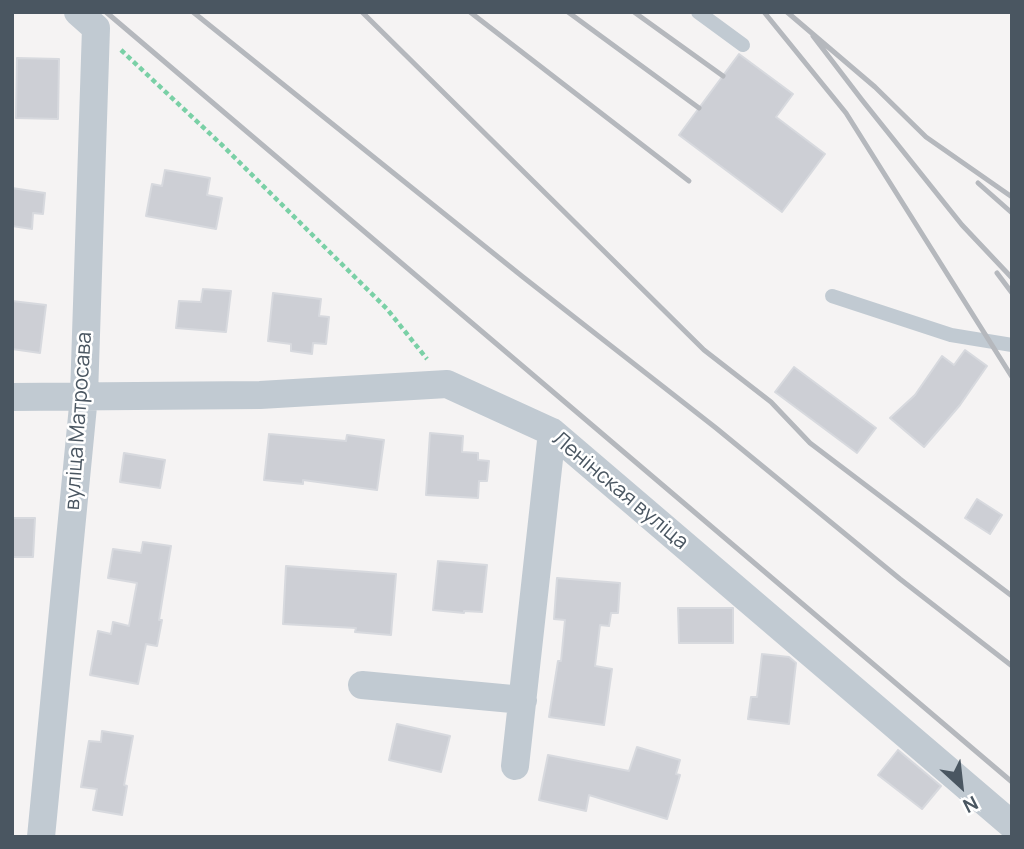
<!DOCTYPE html>
<html>
<head>
<meta charset="utf-8">
<style>
  body { margin:0 }
  #map { position:relative; width:1024px; height:849px; overflow:hidden; background:#f5f3f3; font-family:Manrope,sans-serif }
  canvas { display:block }
  .frame { position:absolute; inset:0; border:14px solid #4a5661; pointer-events:none }
  .north { position:absolute; left:926px; top:751px; width:70px; height:70px; -webkit-text-stroke:5px #fff; paint-order:stroke; rotate:153deg; font-size:19px; font-weight:700; line-height:28px; text-align:center; color:#4a5661 }
  .north::after { content:''; display:block; margin:auto; width:24px; height:32px; background:#4a5661; clip-path:polygon(50% 0,100% 100%,50% 72%,0 100%) }
</style>
</head>
<body>
<div id="map">
<canvas width="1024" height="849"></canvas>
<div class="frame"></div>
<div class="north">N</div>
</div>
<script>
const ctx = document.querySelector('canvas').getContext('2d');
ctx.lineJoin = 'round';
function fillPath(path, color) {
  ctx.fillStyle = color;
  ctx.fill(path, 'evenodd');
}
function shape(rows) {
  const path = new Path2D();
  for (const r of rows) {
    path.moveTo(r[0], r[1]);
    for (let i = 2; i < r.length; i += 2) path.lineTo(r[i], r[i + 1]);
  }
  return path;
}
function stroke(path, color, width, dash) {
  ctx.strokeStyle = color;
  ctx.lineWidth = width;
  ctx.lineCap = dash ? 'butt' : 'round';
  ctx.setLineDash(dash || []);
  ctx.stroke(path);
}
function drawText(font, color, halo, rows, align = 'center') {
  ctx.font = font + ' Manrope,sans-serif';
  ctx.lineWidth = 5;
  ctx.setLineDash([]);
  ctx.textBaseline = 'middle';
  ctx.strokeStyle = halo;
  ctx.fillStyle = color;
  for (const [text, x, y, turn = 0] of rows) {
    ctx.save();
    ctx.translate(x, y);
    ctx.rotate((+turn || 0) * Math.PI / 180);
    ctx.textAlign = isNaN(turn) ? turn : align;
    if (halo) ctx.strokeText(text, 0, 0);
    ctx.fillText(text, 0, 0);
    ctx.restore();
  }
}
const building = shape([
  [739,54,793,94,776,117,825,154,782,212,679,135,739,54],
  [17,58,59,59,58,119,16,118,17,58],
  [165,170,210,178,207,195,222,198,216,229,146,216,152,184,162,186,165,170],
  [12,188,45,193,43,214,33,213,32,229,12,226,12,188],
  [203,289,231,291,226,332,176,328,179,301,201,302,203,289],
  [273,293,321,299,319,316,329,317,326,344,313,343,312,354,291,351,291,344,268,341,273,293],
  [12,301,46,305,40,353,12,349,12,301],
  [965,350,987,366,960,405,924,447,890,418,915,395,942,356,954,365,965,350],
  [794,367,876,428,857,453,775,392,794,367],
  [430,433,463,436,462,452,478,453,478,460,489,461,487,481,479,481,478,498,426,495,430,433],
  [269,434,346,441,347,435,384,440,377,490,303,480,303,484,264,480,269,434],
  [124,453,165,460,160,488,120,482,124,453],
  [977,499,1002,515,990,534,965,518,977,499],
  [12,518,35,518,33,557,12,557,12,518],
  [143,542,171,546,159,620,162,620,157,646,146,644,138,684,90,675,98,631,111,634,113,622,129,626,137,583,108,578,113,549,141,553,143,542],
  [438,561,487,565,482,612,464,611,464,613,433,610,438,561],
  [286,566,396,574,391,635,355,632,356,628,283,624,286,566],
  [557,578,620,583,618,613,611,613,609,626,600,625,595,666,612,669,604,725,549,717,558,661,561,661,565,620,554,619,557,578],
  [678,608,733,608,733,643,679,643,678,608],
  [762,654,789,657,796,663,789,724,748,719,751,697,757,697,762,654],
  [397,724,450,736,441,772,389,760,397,724],
  [102,731,133,736,124,785,127,786,122,815,93,810,97,789,81,787,89,741,101,742,102,731],
  [637,747,680,760,676,774,680,775,667,819,589,795,586,811,539,800,548,755,629,771,637,747],
  [898,750,941,786,922,809,878,775,898,750]
]);
const path = shape([
  [121,50,223,146,387,309,427,359]
]);
const service = shape([
  [698,12,743,45],
  [832,296,951,335,1012,345]
]);
const minor = shape([
  [12,397,260,395,447,384,552,432,1012,825],
  [362,685,523,700],
  [515,766,552,432],
  [41,837,84,396,96,28,78,12]
]);
const rail = shape([
  [106,12,1012,782],
  [193,12,523,277,716,428,900,579,1012,666],
  [362,12,704,350,771,402,810,443,1012,596],
  [470,12,689,181],
  [568,12,699,108],
  [634,12,723,76],
  [764,12,846,113,1012,377],
  [787,12,875,87,926,137,1012,197],
  [813,36,862,100,962,225,1012,278],
  [978,183,1012,213],
  [997,273,1012,293]
]);
const streetNames = [
  ["вуліца Матросава",79,421,-86],
  ["Ленінская вуліца",620,491,40]
];
fillPath(building, '#cdcfd5');
stroke(building, '#d7d9de', 2);
stroke(path, '#7ad0a6', 4.5, [5, 3.5]);
stroke(service, '#c1cad2', 14);
stroke(minor, '#c1cad2', 28);
stroke(rail, '#b5b8bd', 5);
drawText('21px', '#4a5661', '#fff', streetNames);
</script>
</body>
</html>
